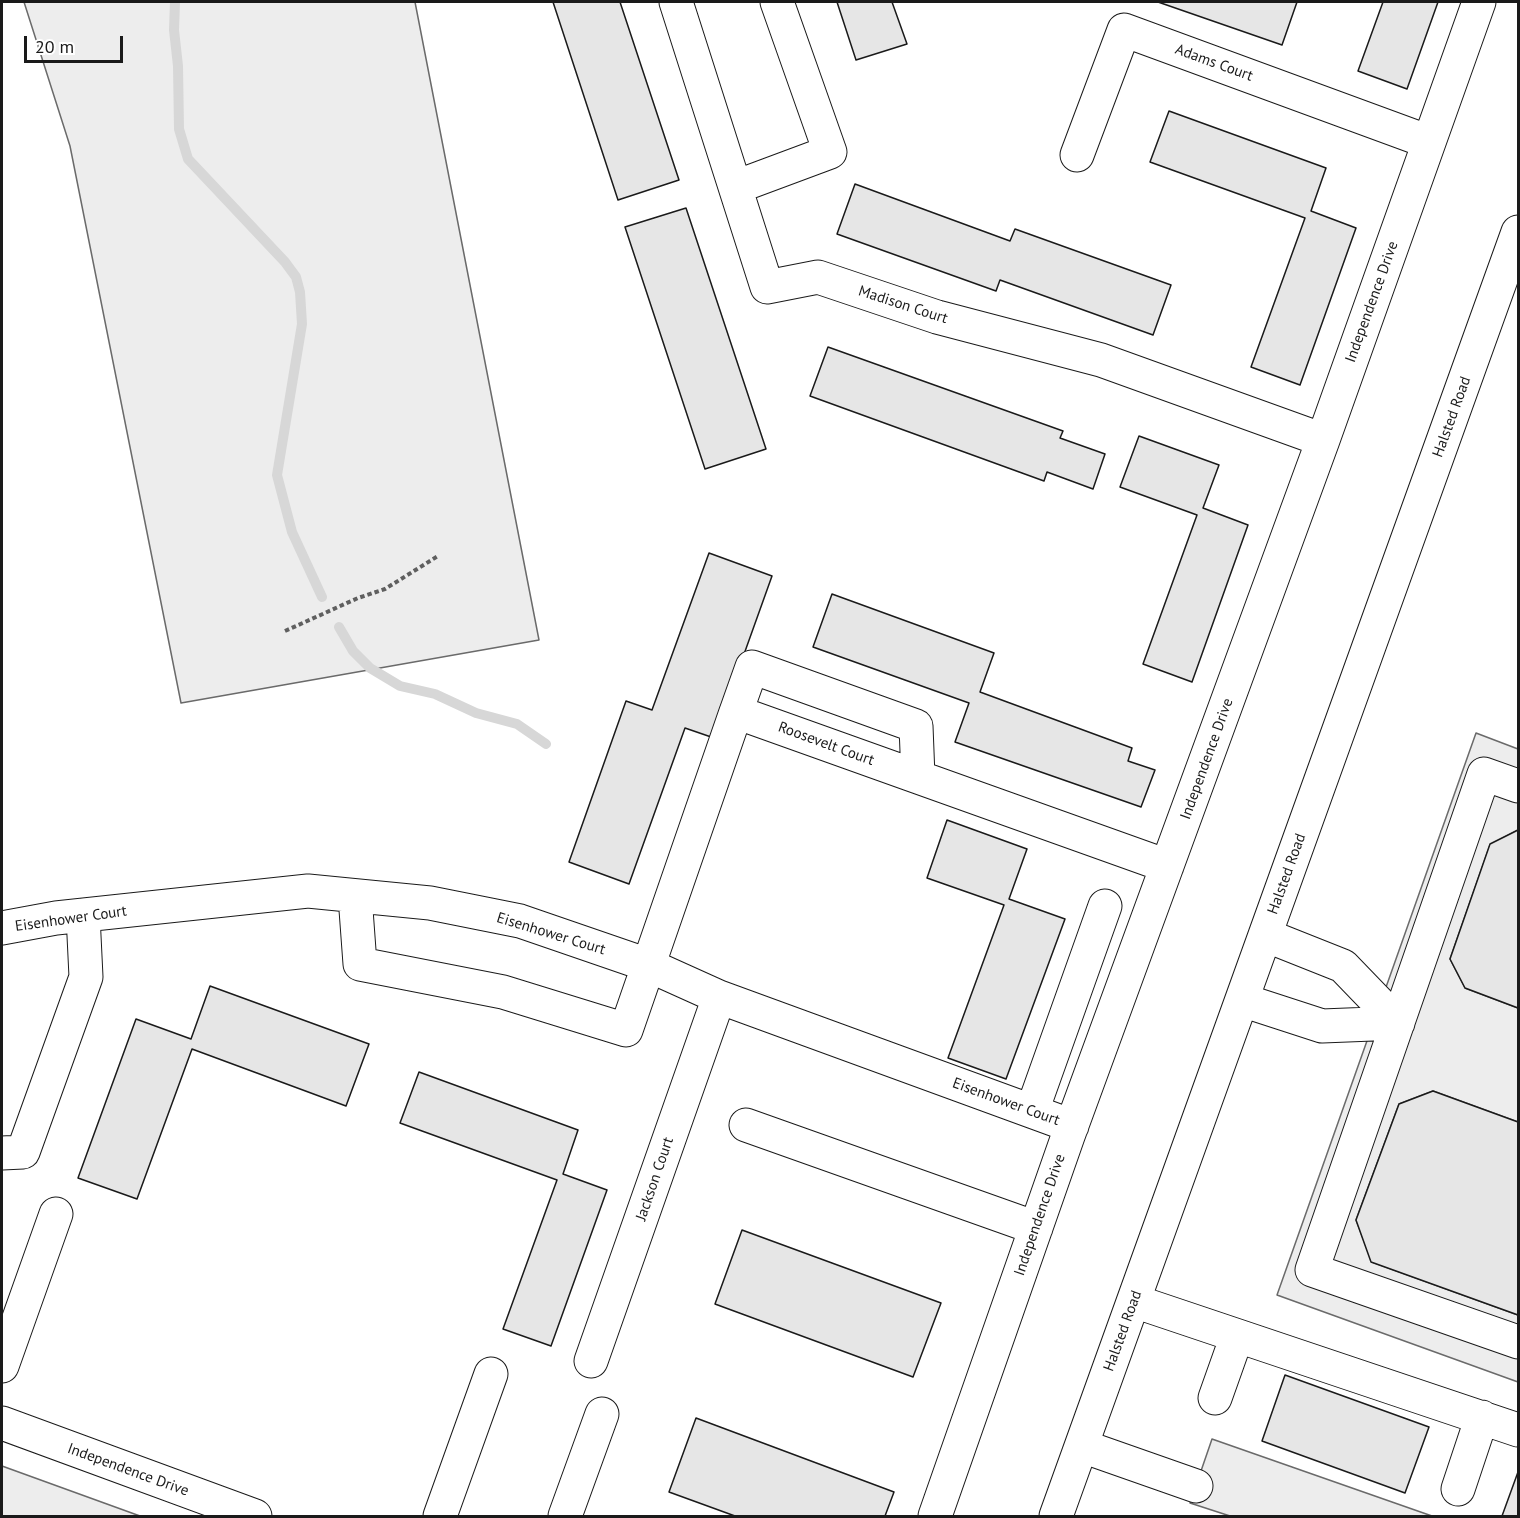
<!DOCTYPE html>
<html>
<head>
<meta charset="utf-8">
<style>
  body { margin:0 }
  #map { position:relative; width:1520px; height:1518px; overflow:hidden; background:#fff; font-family:"PT Sans",sans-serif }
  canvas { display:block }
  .frame { position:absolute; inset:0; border:3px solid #1a1a1a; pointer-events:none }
  .scale { position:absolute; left:24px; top:36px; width:99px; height:27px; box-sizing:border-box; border:3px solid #1a1a1a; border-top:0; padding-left:8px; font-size:18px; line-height:21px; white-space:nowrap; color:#1a1a1a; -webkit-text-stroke:4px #fff; paint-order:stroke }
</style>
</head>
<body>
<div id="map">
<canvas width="1520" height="1518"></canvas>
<div class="frame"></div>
<div class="scale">20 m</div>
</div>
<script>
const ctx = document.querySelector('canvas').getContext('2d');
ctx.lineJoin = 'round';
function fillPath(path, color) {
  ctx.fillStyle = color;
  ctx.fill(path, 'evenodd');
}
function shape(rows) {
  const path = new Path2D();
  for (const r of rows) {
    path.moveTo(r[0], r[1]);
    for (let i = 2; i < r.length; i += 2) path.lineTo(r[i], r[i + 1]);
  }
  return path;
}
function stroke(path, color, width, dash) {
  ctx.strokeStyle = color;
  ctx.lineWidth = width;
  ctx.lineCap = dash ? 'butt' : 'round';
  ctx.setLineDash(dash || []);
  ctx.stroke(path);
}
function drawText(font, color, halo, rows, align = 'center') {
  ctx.font = font + ' "PT Sans",sans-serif';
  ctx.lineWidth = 4.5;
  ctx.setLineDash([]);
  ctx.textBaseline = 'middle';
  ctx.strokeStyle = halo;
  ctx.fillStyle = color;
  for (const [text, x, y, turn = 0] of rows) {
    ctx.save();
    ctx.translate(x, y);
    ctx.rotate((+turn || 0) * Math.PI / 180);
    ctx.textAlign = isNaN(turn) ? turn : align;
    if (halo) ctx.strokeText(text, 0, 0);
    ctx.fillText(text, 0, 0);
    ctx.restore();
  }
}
const built = shape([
  [24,2,415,2,539,640,181,703,70,146,24,2],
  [1476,733,1518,749,1518,830,1490,845,1450,959,1465,988,1518,1008,1518,1122,1433,1091,1399,1104,1356,1220,1372,1262,1518,1315,1518,1382,1277,1295,1476,733],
  [1212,1439,1432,1516,1230,1516,1190,1503,1212,1439],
  [2,1466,140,1516,2,1516,2,1466]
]);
const stream = shape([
  [175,2,174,30,178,66,179,129,188,159,285,262,296,277,300,292,302,324,277,475,292,532,322,597],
  [339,627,353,651,370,668,400,686,435,694,476,713,517,724,546,744]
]);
const building = shape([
  [553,2,620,2,679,180,618,200,553,2],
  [837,2,892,2,907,44,856,60,837,2],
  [1158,2,1297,2,1282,45,1158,2],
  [1383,2,1438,2,1407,89,1358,71,1383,2],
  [1169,111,1326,168,1311,211,1356,228,1300,385,1251,367,1305,218,1150,162,1169,111],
  [855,184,1010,241,1015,229,1171,285,1153,335,1000,280,996,291,837,234,855,184],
  [686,208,766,449,705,469,625,227,686,208],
  [828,347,1063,431,1060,438,1105,454,1093,489,1047,472,1044,481,810,396,828,347],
  [1139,436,1219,465,1203,508,1248,525,1192,682,1143,664,1197,515,1120,487,1139,436],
  [709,553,772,576,714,738,685,728,629,884,569,862,626,701,652,710,709,553],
  [832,594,994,653,980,692,1132,748,1128,761,1155,770,1141,807,955,742,969,703,813,647,832,594],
  [947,820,1027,849,1009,899,1065,919,1006,1079,948,1058,1004,905,927,878,947,820],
  [1518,830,1518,1008,1465,988,1450,959,1490,844,1518,830],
  [210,986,369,1044,346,1106,192,1049,137,1199,78,1178,136,1019,191,1039,210,986],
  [419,1072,578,1130,563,1174,607,1190,551,1346,503,1329,557,1180,400,1123,419,1072],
  [1433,1091,1518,1122,1518,1315,1371,1262,1356,1220,1399,1104,1433,1091],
  [742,1230,941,1303,913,1377,715,1304,742,1230],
  [1285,1375,1429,1427,1405,1493,1262,1441,1285,1375],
  [696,1418,894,1492,885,1516,735,1516,669,1492,696,1418],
  [1518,1472,1518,1516,1502,1516,1518,1472]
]);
const path = shape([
  [285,631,358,598,385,589,438,556]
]);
const minor = shape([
  [676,2,767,287,818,277,937,317,1101,360,1323,440],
  [1077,155,1124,30,1429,142],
  [736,187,830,152,777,2],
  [736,712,752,667,916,726,918,777],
  [1518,786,1484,774,1312,1270,1518,1342],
  [355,896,360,964,503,992,626,1030,736,712,1167,866],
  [2,928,56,918,308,891,430,903,520,921,648,965,719,997,1072,1126],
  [1265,935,1343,966,1398,1023],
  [1242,1000,1322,1026,1398,1023],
  [1032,1111,1105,906],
  [746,1125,1036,1228],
  [2,1153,23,1152,86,977,83,915],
  [1134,1301,1518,1430],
  [591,1361,719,997],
  [2,1366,56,1214],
  [1215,1398,1237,1336],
  [2,1423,255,1516],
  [1082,1446,1196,1486],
  [1458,1489,1482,1417],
  [440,1516,491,1374],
  [565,1516,602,1414],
  [935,1516,1068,1136,1323,440,1479,2],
  [1056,1516,1518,232]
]);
const streetNames = [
  ["Adams Court",1214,63,20],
  ["Independence Drive",1372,302,-70],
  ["Madison Court",903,305,18],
  ["Halsted Road",1452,417,-70],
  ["Roosevelt Court",826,744,20],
  ["Independence Drive",1207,759,-70],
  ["Halsted Road",1287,874,-70],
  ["Eisenhower Court",71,919,-8],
  ["Eisenhower Court",551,934,17],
  ["Eisenhower Court",1006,1102,20],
  ["Jackson Court",655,1179,-71],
  ["Independence Drive",1040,1215,-71],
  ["Halsted Road",1123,1331,-70],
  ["Independence Drive",128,1470,20]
];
fillPath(built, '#ededed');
stroke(built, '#6a6a6a', 1.5);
stroke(stream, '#d7d7d7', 10);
fillPath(building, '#e6e6e6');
stroke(building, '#1a1a1a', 1.5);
stroke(minor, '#1a1a1a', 35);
stroke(path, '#5f5f5f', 4, [4.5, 3]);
stroke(minor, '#fff', 33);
drawText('15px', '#1a1a1a', '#fff', streetNames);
</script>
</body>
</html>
